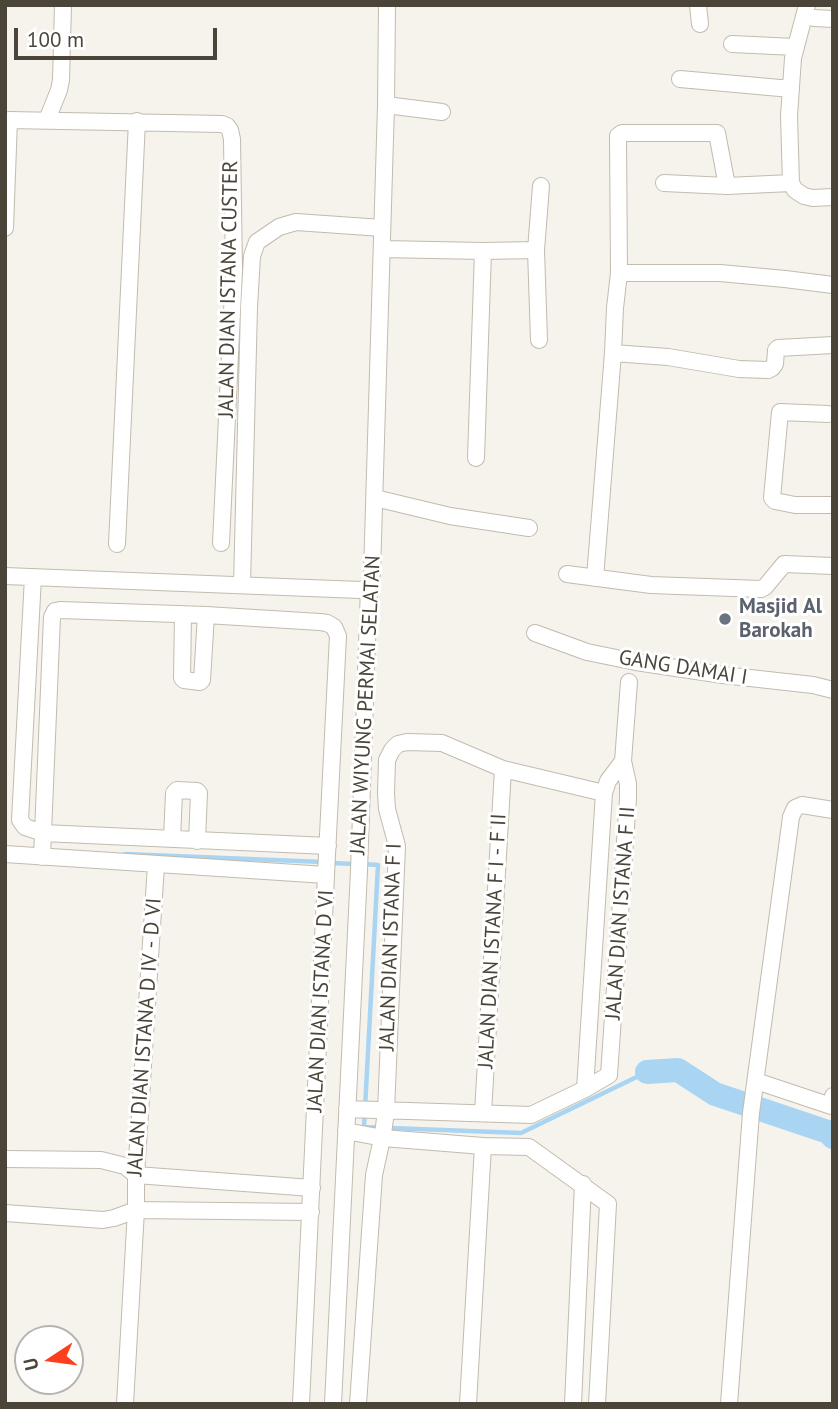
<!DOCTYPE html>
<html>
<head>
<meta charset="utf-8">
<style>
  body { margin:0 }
  #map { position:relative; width:838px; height:1409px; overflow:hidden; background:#f6f3ec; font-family:"PT Sans",sans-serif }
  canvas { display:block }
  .frame { position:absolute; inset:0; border:7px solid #4b4439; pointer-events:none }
  .north { position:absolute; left:14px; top:1325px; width:70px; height:70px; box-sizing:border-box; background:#fff; border:2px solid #b7b4b0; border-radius:50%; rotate:257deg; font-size:19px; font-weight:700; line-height:28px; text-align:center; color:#4b4439 }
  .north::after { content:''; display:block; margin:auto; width:24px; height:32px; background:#fc3f1d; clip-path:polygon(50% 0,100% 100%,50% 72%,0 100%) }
  .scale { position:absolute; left:14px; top:28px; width:203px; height:32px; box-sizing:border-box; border:4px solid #4b4439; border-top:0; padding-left:9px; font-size:21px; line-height:24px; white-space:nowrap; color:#4b4439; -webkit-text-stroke:5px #fff; paint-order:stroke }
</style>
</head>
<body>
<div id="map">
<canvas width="838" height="1409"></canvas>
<div class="frame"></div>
<div class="north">U</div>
<div class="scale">100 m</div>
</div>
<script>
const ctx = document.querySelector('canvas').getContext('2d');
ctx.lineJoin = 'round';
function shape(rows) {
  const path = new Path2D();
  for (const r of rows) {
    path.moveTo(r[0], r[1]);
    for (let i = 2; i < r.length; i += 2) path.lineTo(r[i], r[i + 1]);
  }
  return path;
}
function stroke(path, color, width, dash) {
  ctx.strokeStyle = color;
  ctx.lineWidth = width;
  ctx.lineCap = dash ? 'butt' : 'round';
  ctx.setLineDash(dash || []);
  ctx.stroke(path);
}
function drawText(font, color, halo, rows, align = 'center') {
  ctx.font = font + ' "PT Sans",sans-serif';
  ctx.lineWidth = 6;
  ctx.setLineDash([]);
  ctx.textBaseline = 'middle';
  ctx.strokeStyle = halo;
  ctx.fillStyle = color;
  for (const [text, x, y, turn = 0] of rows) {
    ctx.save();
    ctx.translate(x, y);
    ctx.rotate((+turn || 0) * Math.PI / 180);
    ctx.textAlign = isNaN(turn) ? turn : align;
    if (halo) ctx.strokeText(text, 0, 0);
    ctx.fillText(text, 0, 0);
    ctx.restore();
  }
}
const stream = shape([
  [125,854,323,862],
  [331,863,354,864],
  [363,864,378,865,364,1127,521,1133,647,1072]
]);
const river = shape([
  [647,1072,678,1070,715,1094,828,1132,833,1137]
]);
const minor = shape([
  [698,5,700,24],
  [804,16,814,18,833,19],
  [732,44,795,47],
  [680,79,791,89],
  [386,105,442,112],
  [47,120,59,90,61,80,63,5],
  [664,183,727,186,791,183,795,190,804,196,813,198,833,197],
  [791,183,789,116,793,58,807,5],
  [5,228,9,120,222,124,227,126,230,130,232,139,234,270,221,543],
  [382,249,483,251,536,250,539,340],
  [536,250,541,186],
  [619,273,720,273,785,279,833,285],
  [613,353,668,357,739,369,768,370,772,368,775,364,776,350,778,348,833,345],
  [828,414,780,412,772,498,775,501,795,505,833,505],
  [476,458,483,251],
  [375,498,450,516,529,528],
  [117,544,137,121],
  [567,574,651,585,761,589,765,587,784,564,833,566],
  [5,576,360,590,369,587],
  [33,577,20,820,25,827,43,833,328,846],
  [595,578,613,353,615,308,619,273,618,136,622,133,717,133,727,186],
  [242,585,249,307,252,256,257,242,279,227,296,222,382,228],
  [183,615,182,678,184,680,200,682,202,680,206,615],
  [535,633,587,652,636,662,723,675,813,685,833,690],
  [172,839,174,793,177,790,197,791,199,793,197,841],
  [5,854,326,875,301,1404],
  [42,857,52,617,55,611,60,610,206,615,320,622,327,623,334,627,338,636,326,875],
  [756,1081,831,1106,833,1096],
  [585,1089,604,793,608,781,623,761],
  [347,1109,531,1115,585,1089,609,1075,628,798,628,784,623,761,629,682],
  [483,1113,503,769],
  [346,1131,383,1138,483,1146,529,1147,608,1204,597,1404],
  [5,1159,101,1160,125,1166,136,1175],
  [136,1175,312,1188],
  [5,1213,103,1220,114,1218,136,1210,311,1212],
  [125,1404,136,1210,136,1175,156,865],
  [333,1404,359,871,369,587,372,573,386,105,387,5],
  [358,1404,374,1175,383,1134,386,1111,397,846,387,809,386,793,387,760,392,750,398,744,407,742,442,743,503,769,604,793],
  [468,1404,483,1146],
  [573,1404,583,1184],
  [729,1404,751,1113,791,817,795,808,802,805,833,810]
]);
const markers = [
  [725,619,7,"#6b7280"]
];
const streetNames = [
  ["JALAN DIAN ISTANA CUSTER",229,289,-89],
  ["GANG DAMAI I",683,668,9],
  ["JALAN WIYUNG PERMAI SELATAN",366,705,-87],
  ["JALAN DIAN ISTANA F II",621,913,-86],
  ["JALAN DIAN ISTANA F I - F II",493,941,-87],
  ["JALAN DIAN ISTANA F I",391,947,-88],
  ["JALAN DIAN ISTANA D VI",321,1001,-87],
  ["JALAN DIAN ISTANA D IV - D VI",145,1037,-86]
];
const worshipNames = [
  ["Masjid Al",739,607],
  ["Barokah",739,631]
];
stroke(stream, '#a9d4f2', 4.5);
stroke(river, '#a9d4f2', 24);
stroke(minor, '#c2bbae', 18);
stroke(minor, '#fff', 16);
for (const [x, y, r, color] of markers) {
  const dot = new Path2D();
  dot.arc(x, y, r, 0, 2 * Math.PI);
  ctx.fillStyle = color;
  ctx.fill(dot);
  stroke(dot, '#fff', 2.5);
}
drawText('21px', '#4b4439', '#fff', streetNames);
drawText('bold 21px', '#5b616d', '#fff', worshipNames, 'left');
</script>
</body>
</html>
